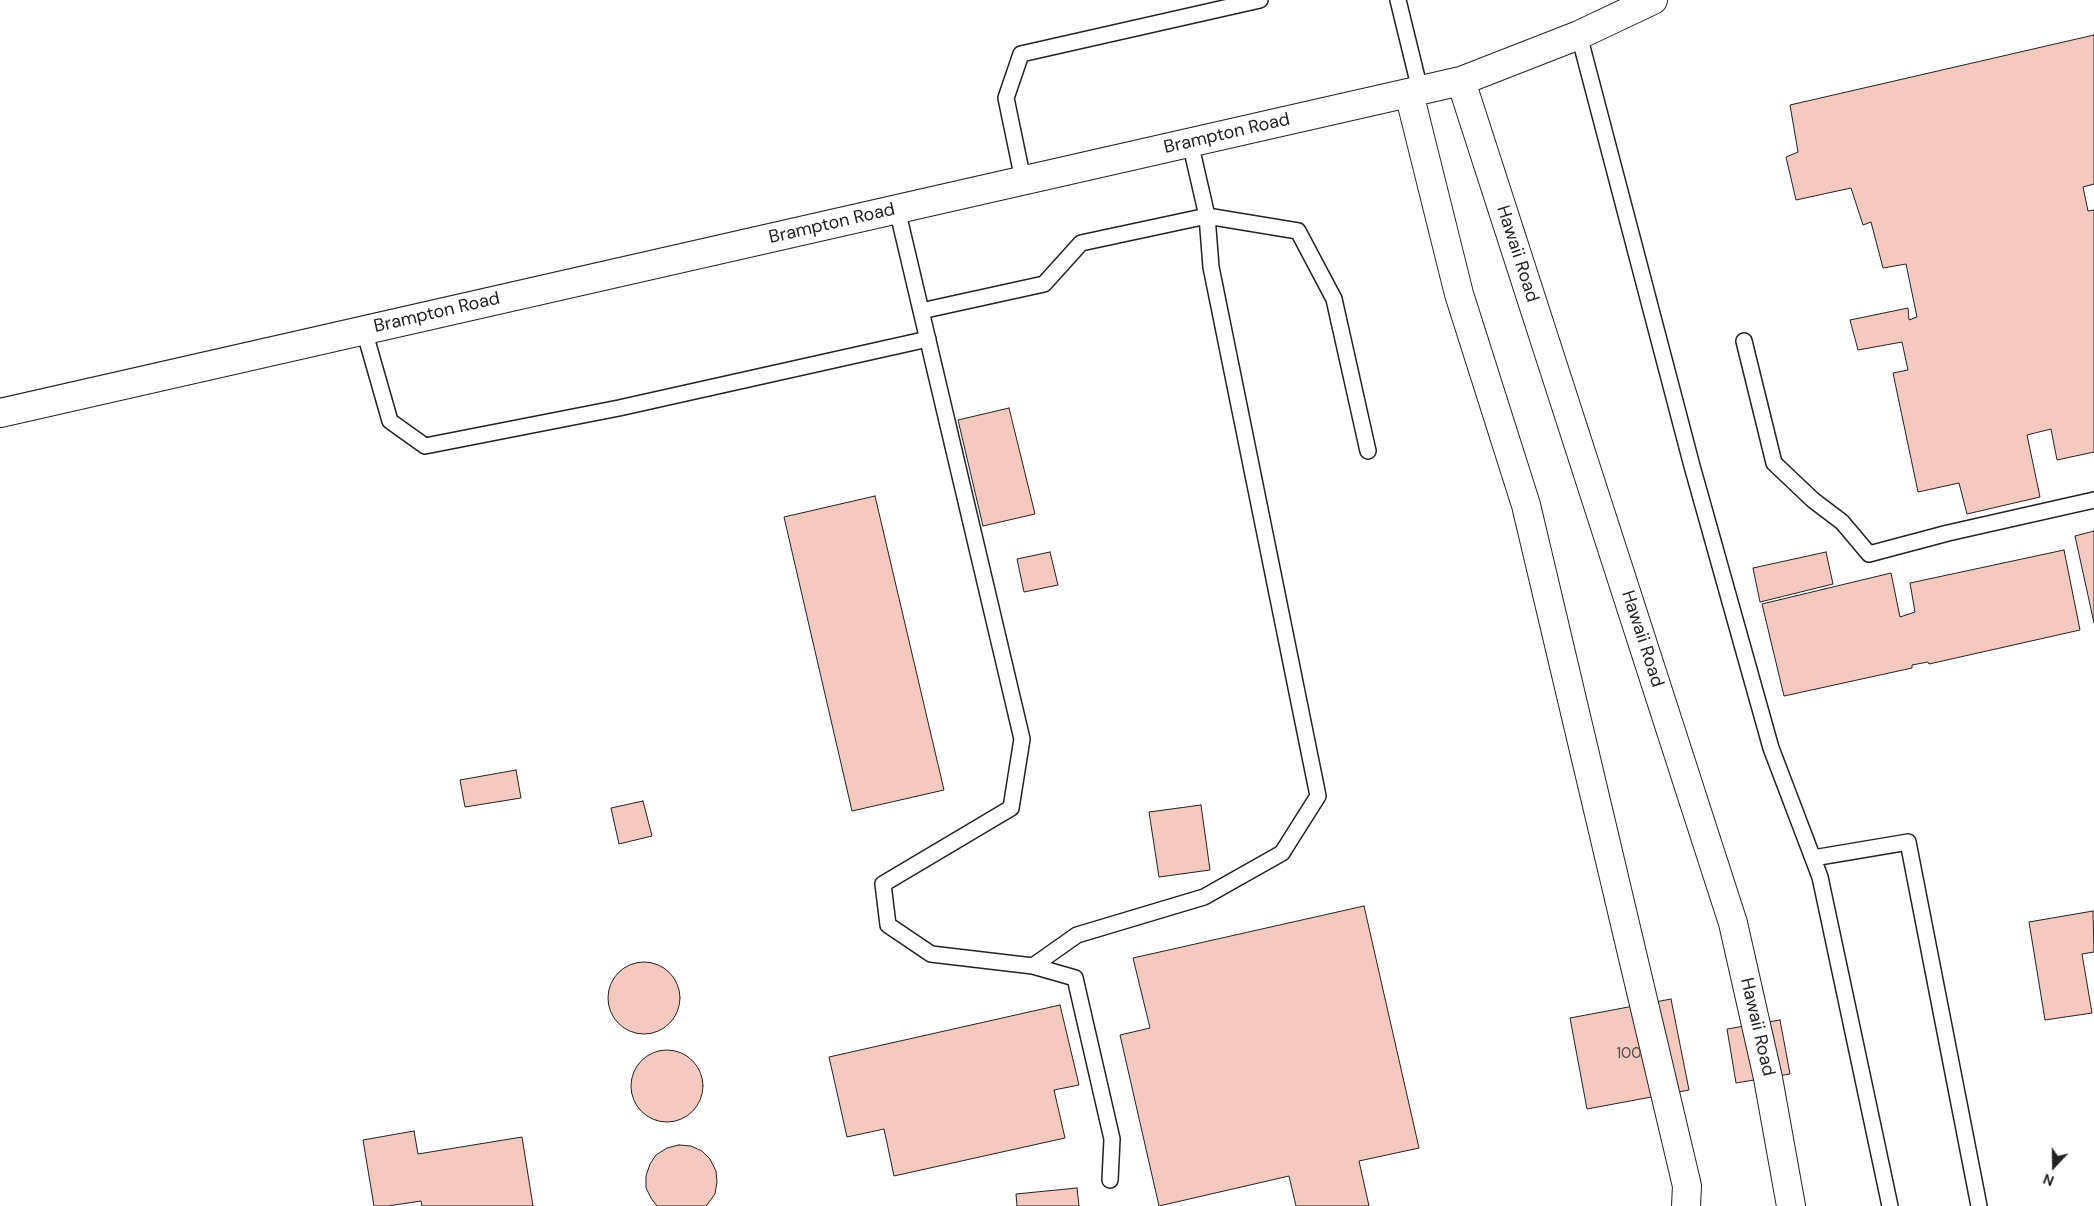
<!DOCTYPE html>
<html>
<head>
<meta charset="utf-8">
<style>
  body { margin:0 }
  #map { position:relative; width:2094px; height:1206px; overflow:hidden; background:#fff; font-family:"DM Sans",sans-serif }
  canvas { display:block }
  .north { position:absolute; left:2029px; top:1141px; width:50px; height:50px; -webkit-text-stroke:4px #fff; paint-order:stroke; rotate:201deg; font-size:14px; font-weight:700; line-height:20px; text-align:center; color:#222 }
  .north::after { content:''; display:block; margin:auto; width:18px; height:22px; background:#222; clip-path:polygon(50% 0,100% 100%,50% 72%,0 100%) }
</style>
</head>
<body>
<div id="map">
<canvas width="2094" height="1206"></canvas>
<div class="north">N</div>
</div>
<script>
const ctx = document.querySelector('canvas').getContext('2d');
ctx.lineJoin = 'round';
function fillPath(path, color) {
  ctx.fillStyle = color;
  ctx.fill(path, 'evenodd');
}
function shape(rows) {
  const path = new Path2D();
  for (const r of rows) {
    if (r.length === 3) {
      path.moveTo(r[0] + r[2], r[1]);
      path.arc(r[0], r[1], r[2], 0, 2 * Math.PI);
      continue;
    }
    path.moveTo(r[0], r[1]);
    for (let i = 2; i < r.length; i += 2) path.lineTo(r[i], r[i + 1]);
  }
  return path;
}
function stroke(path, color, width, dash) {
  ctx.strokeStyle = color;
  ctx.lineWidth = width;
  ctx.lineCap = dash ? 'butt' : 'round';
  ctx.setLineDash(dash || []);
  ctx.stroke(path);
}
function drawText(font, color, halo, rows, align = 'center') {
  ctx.font = font + ' "DM Sans",sans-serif';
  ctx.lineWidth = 4;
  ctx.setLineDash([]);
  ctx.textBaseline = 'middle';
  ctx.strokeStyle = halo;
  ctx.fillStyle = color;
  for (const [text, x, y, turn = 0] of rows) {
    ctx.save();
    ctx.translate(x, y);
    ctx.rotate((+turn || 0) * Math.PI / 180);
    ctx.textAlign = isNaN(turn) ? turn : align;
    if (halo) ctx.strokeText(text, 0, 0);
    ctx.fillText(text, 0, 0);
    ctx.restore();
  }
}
const building = shape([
  [2094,35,2094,184,2083,187,2088,211,2094,210,2094,452,2057,460,2051,429,2027,435,2040,497,1967,514,1959,483,1918,492,1893,373,1908,370,1902,342,1858,350,1850,320,1908,308,1909,320,1917,317,1906,264,1883,268,1871,222,1863,225,1851,188,1796,200,1786,157,1798,152,1790,105,2094,35],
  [1009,408,1035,514,983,526,958,420,1009,408],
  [875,496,944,790,852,811,784,517,875,496],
  [2094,531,2094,623,2075,536,2094,531],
  [2064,550,2080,630,1929,664,1928,662,1912,665,1912,668,1784,696,1762,604,1891,573,1900,617,1915,612,1910,583,2064,550],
  [1050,552,1058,585,1024,592,1017,559,1050,552],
  [1826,552,1833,584,1760,602,1753,568,1826,552],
  [516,770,521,798,465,807,460,780,516,770],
  [643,801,652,836,619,844,611,808,643,801],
  [1201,805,1210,870,1159,877,1149,812,1201,805],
  [1364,906,1419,1148,1359,1161,1369,1206,1296,1206,1289,1176,1159,1206,1120,1035,1150,1028,1133,958,1364,906],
  [2093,911,2094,952,2082,954,2092,1013,2045,1020,2029,922,2093,911],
  [644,998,36],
  [1671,999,1689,1090,1587,1109,1570,1018,1671,999],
  [1060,1005,1079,1085,1054,1090,1065,1138,894,1176,884,1129,847,1137,829,1057,1060,1005],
  [1780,1020,1790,1074,1736,1083,1727,1029,1780,1020],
  [667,1086,36],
  [414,1131,418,1154,522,1137,533,1206,422,1206,421,1201,388,1206,374,1206,363,1140,414,1131],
  [679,1145,691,1146,702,1151,710,1159,716,1171,717,1182,715,1194,706,1206,657,1206,651,1198,646,1188,646,1176,650,1164,656,1155,667,1148,679,1145],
  [1077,1188,1079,1206,1017,1206,1016,1194,1077,1188]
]);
const lane = shape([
  [1398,0,1420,90],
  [1579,35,1692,466,1771,748,1820,877,1890,1206],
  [1023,180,1006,98,1021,54,1260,0],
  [897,209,1022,739,1011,808,883,884,888,925,931,954,1033,966,1075,978,1112,1139,1110,1180],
  [921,311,1044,284,1081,243,1207,216,1298,231,1334,299,1368,451],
  [364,330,390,421,425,446,619,408,928,339],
  [1744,341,1774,463,1813,500,1842,522,1869,554,1948,533,2094,500],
  [1813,858,1908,842,1979,1206],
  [1033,966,1077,935,1204,897,1282,853,1318,796,1211,267,1207,216,1190,142]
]);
const street = shape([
  [1461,81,1733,923,1768,1078,1791,1206],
  [1409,93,1459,294,1526,505,1687,1186,1686,1206],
  [0,413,1461,81,1579,35,1653,0]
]);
const numberNames = [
  ["100",1629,1054]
];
const streetNames = [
  ["Brampton Road",1227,134,-13],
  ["Brampton Road",832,224,-13],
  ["Hawaii Road",1517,254,72],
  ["Brampton Road",437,313,-13],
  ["Hawaii Road",1642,639,72],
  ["Hawaii Road",1757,1027,77]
];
fillPath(building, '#f3c9c0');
stroke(building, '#222', 1);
stroke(lane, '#222', 18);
stroke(street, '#222', 30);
stroke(lane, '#fff', 15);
stroke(street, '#fff', 28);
drawText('15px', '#564c4a', null, numberNames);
drawText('18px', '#222', '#fff', streetNames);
</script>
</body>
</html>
